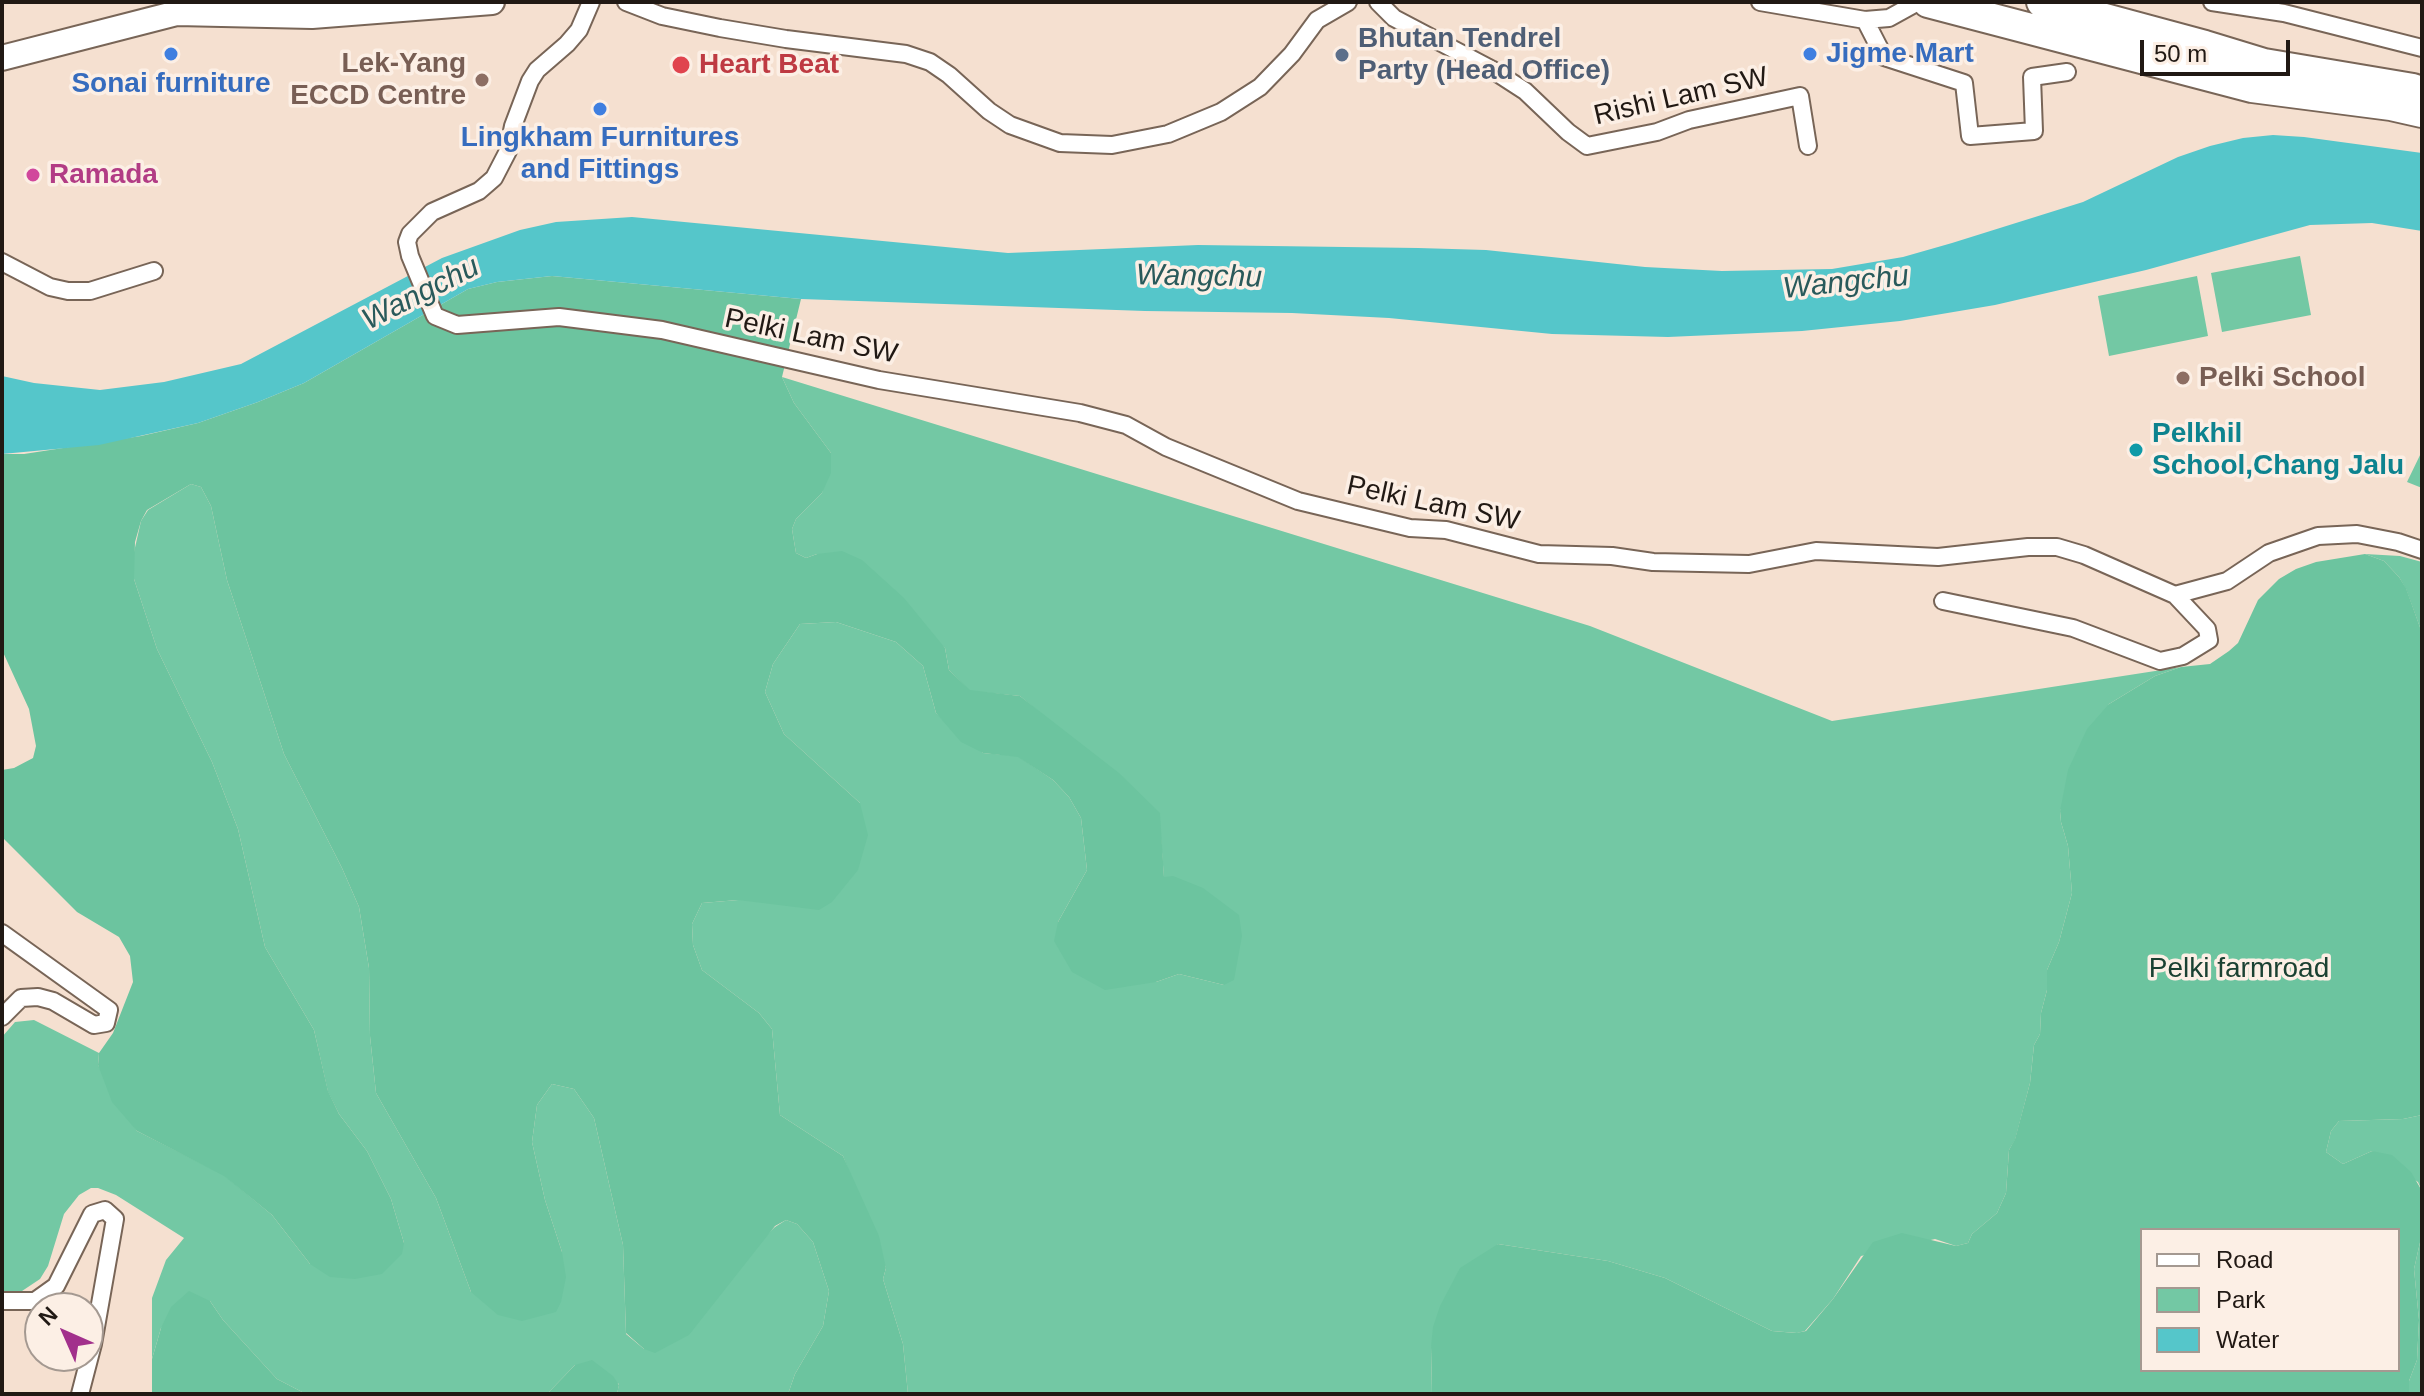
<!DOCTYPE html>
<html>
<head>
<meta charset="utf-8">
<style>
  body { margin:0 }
  #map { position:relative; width:2424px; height:1396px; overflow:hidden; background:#f5e0d0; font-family:Helvetica,sans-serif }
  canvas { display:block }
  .frame { position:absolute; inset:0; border:4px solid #211914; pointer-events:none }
  .legend { position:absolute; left:2140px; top:1228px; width:260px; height:144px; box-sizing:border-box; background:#fcefe5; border:2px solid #a49991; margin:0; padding:10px 14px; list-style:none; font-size:24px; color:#211914 }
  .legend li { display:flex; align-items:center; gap:16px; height:40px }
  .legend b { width:40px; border:2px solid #a49991 }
  .north { position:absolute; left:24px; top:1292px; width:80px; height:80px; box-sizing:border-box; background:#fcefe5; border:2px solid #a49991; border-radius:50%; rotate:315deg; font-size:22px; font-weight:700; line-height:32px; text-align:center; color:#211914 }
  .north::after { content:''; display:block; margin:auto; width:28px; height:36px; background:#a2308c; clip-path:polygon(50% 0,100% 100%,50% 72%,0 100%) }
  .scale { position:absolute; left:2140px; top:40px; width:150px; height:36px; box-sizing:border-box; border:4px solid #211914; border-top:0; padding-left:10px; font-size:24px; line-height:28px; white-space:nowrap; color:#211914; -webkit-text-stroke:6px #fcefe5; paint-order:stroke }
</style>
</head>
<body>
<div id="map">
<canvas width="2424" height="1396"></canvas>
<div class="frame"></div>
<ul class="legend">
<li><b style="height:10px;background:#fff"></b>Road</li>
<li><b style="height:22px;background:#73c8a4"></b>Park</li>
<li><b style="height:22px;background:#55c6ca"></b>Water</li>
</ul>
<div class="north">N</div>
<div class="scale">50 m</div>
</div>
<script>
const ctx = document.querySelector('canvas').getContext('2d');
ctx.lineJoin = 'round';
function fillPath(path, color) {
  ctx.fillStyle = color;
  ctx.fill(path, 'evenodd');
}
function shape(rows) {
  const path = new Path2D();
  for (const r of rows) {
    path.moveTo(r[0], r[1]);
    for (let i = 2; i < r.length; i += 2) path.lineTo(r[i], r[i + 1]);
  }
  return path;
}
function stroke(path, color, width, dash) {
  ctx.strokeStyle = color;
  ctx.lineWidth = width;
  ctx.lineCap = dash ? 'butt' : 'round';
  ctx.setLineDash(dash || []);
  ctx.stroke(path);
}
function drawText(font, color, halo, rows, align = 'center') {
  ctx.font = font + ' Helvetica,sans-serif';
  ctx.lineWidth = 7;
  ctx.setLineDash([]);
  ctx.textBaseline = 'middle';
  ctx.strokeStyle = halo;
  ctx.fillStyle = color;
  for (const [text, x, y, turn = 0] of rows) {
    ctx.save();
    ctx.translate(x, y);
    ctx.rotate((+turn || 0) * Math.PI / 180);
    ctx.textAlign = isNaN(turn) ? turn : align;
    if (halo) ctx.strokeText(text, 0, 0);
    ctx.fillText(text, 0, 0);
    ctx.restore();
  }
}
const green = shape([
  [2300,256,2311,315,2222,332,2211,273],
  [2197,276,2208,336,2109,356,2098,296],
  [782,377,1590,626,1832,721,2181,667,2155,676,2109,704,2060,811,2061,822,2068,846,2072,893,2059,942,2047,970,2047,990,2041,1013,2040,1034,2034,1045,2030,1083,2015,1140,2009,1150,2006,1193,1997,1213,1972,1234,1968,1243,1956,1246,1935,1239,1861,1256,1833,1299,1805,1331,1797,1333,1772,1331,1665,1278,1608,1261,1498,1244,1431,1347,1432,1394,908,1394,903,1344,883,1279,886,1268,843,1156,780,1115,772,1029,759,1013,702,970,693,945,692,924,702,903,738,900,860,803,784,734,765,692,773,664,800,624,836,622,896,642,923,666,936,713,983,753,1018,756,1053,780,1069,797,1081,818,1087,870,1058,922,1156,982,1179,974,1224,985,1164,878,1159,813,1020,696,970,691,949,670,945,648,817,554,806,558,796,553,792,529,796,519,822,493,831,453,794,403],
  [2422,451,2422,488,2407,482],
  [191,484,201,487,211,506,227,580,284,754,342,868,359,907,369,968,370,1036,376,1093,436,1198,471,1292,562,1252,545,1200,532,1142,537,1105,552,1084,574,1089,594,1118,623,1245,626,1334,644,1349,775,1227,786,1220,797,1224,813,1242,829,1291,823,1326,795,1374,788,1394,617,1394,619,1384,575,1365,547,1394,306,1394,277,1379,223,1320,210,1301,161,1328,152,1359,152,1298,166,1260,184,1238,116,1195,98,1188,91,1188,79,1195,64,1214,48,1266,40,1279,22,1291,2,1293,2,1037,15,1022,34,1020,99,1053,98,1065,137,1131,224,1175,272,1215,310,1264,404,1243,391,1199,367,1151,339,1114,328,1092,314,1030,265,947,238,829,212,762,157,649,134,579,134,552,141,521,148,510],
  [2365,554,2400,556,2422,562,2422,633,2406,589,2399,577,2384,561],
  [2422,1115,2422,1191,2418,1182,2372,1151,2343,1164,2326,1152,2331,1131,2339,1121,2403,1119],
  [2422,1211,2422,1394,2409,1394,2409,1381,2417,1360,2419,1320,2414,1269,2421,1238]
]);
const forest = shape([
  [552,276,801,299,782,377,794,403,831,453,831,473,822,493,796,519,792,529,796,553,806,558,817,554,842,551,862,560,904,598,945,648,949,670,970,690,1020,696,1119,773,1160,813,1164,877,1173,876,1203,888,1239,915,1242,936,1234,980,1224,985,1179,974,1156,982,1105,990,1072,972,1054,941,1058,922,1087,870,1081,818,1069,797,1053,780,1018,757,983,753,961,742,936,713,923,666,896,642,836,622,800,624,773,664,765,692,784,734,860,803,868,835,858,870,832,902,819,910,738,900,702,903,692,924,693,945,702,970,759,1013,772,1029,780,1115,843,1156,879,1236,886,1268,883,1279,903,1344,908,1394,788,1394,795,1374,823,1326,829,1291,813,1242,797,1224,786,1220,775,1226,689,1335,655,1353,644,1349,626,1333,623,1245,594,1118,574,1089,552,1084,537,1105,532,1142,545,1200,562,1252,566,1277,561,1302,556,1312,522,1321,498,1315,471,1292,436,1198,376,1093,370,1036,369,968,359,907,342,868,284,754,227,580,211,506,201,487,191,484,147,510,141,521,135,542,134,579,157,649,212,762,238,829,265,947,314,1030,328,1091,339,1114,367,1151,391,1199,404,1243,402,1254,382,1274,355,1279,330,1277,310,1264,272,1215,224,1176,137,1131,112,1102,98,1065,99,1053,113,1033,133,982,130,956,119,937,77,912,2,837,2,770,14,768,33,758,36,746,29,709,2,650,2,454,24,454,141,436,198,423,258,402,304,383,468,289,497,282],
  [2365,554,2384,561,2399,577,2406,588,2422,633,2422,1115,2403,1119,2339,1121,2331,1131,2326,1152,2343,1164,2372,1151,2392,1155,2411,1172,2422,1191,2421,1238,2414,1269,2419,1320,2417,1360,2409,1381,2409,1394,1432,1394,1431,1347,1433,1327,1440,1306,1460,1268,1498,1244,1608,1261,1665,1278,1772,1331,1796,1333,1806,1331,1833,1299,1873,1242,1902,1233,1956,1246,1968,1243,1972,1234,1997,1213,2006,1193,2009,1150,2015,1139,2030,1083,2034,1045,2040,1034,2041,1013,2047,990,2047,970,2059,942,2072,893,2068,846,2061,822,2060,811,2068,770,2087,729,2109,704,2155,676,2181,667,2210,664,2229,651,2238,643,2258,600,2279,579,2296,569,2316,562],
  [2142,1230,2398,1230,2398,1370,2142,1370],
  [189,1291,210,1301,223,1320,277,1379,306,1394,152,1394,152,1359,161,1328,171,1307],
  [592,1360,613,1376,619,1385,617,1394,547,1394,575,1365]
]);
const water = shape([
  [2273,135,2304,137,2422,153,2422,231,2372,223,2310,225,2146,270,1995,305,1900,321,1802,331,1668,337,1552,334,1389,318,1292,313,1145,311,801,299,552,276,497,282,468,289,304,383,258,402,198,423,99,445,2,454,2,376,34,383,100,390,164,382,241,364,442,258,520,230,556,222,632,217,1008,253,1198,245,1418,248,1486,250,1645,267,1722,271,1832,269,1903,257,1952,243,2083,202,2178,157,2210,146,2243,138]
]);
const street = shape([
  [591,2,579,30,567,44,537,70,530,81,513,126,508,151,494,178,479,191,432,212,410,234,407,242,410,256,435,316,457,325,559,317,662,330,879,380,1080,413,1126,425,1166,447,1298,501,1410,528,1446,530,1539,554,1612,556,1653,562,1749,564,1816,551,1938,557,2028,547,2057,547,2084,555,2175,595,2227,581,2269,553,2318,536,2357,534,2398,542,2422,550],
  [626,2,662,16,720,28,786,39,906,54,930,62,949,75,989,111,1010,125,1060,143,1112,145,1168,134,1221,112,1260,87,1292,54,1317,20,1348,2],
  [1378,2,1394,18,1491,69,1525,91,1568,132,1587,146,1657,132,1689,120,1800,96,1808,146],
  [1760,2,1865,20,1889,18,1918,2],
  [2212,2,2284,13,2422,48],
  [1865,20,1884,57,1964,83,1970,136,2034,131,2032,77,2067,72],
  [2,262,50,287,68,291,90,291,154,271],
  [1943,601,2073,628,2160,661,2183,656,2209,640,2207,629,2175,595],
  [2,933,109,1010,106,1023,94,1025,53,1001,38,997,21,998,2,1017],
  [2,1301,35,1301,56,1286,92,1214,105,1210,115,1219,93,1344,80,1394]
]);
const secondary = shape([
  [2,58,177,13,312,16,492,2]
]);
const highway = shape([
  [1928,2,2252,87,2391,105,2422,112],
  [2042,2,2205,46,2264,64,2413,89]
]);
const markers = [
  [171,54,8,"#3f7fe0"],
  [1810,54,8,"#3f7fe0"],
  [1342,55,8,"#5c6f8a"],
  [681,65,10,"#e0444e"],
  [482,80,8,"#8d6e63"],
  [600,109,8,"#3f7fe0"],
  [33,175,8,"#d1479c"],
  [2183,378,8,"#8d6e63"],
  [2136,450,8,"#0f9aa8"]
];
const serviceNames = [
  ["Bhutan Tendrel",1358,39],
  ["Party (Head Office)",1358,71]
];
const shopNames = [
  ["Jigme Mart",1826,54,"left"],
  ["Sonai furniture",171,84],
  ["Lingkham Furnitures",600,138],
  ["and Fittings",600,170]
];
const educationNames = [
  ["Lek-Yang",466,64],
  ["ECCD Centre",466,96],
  ["Pelki School",2199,378,"left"]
];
const healthNames = [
  ["Heart Beat",699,65]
];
const streetNames = [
  ["Rishi Lam SW",1681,97,-13],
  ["Pelki Lam SW",811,337,12],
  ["Pelki Lam SW",1433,504,12]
];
const hotelNames = [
  ["Ramada",49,175]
];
const cultureNames = [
  ["Pelkhil",2152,434],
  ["School,Chang Jalu",2152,466]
];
const parkNames = [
  ["Pelki farmroad",2239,969]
];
const waterNames = [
  ["Wangchu",1199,277,1],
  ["Wangchu",1846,283,-6],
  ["Wangchu",421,294,-27]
];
fillPath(green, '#73c8a4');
fillPath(forest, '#6cc49f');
fillPath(water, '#55c6ca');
stroke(street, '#786557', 20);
stroke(secondary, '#786557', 28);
stroke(highway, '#786557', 34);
stroke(street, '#fff', 16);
stroke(secondary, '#fff', 24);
stroke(highway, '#fff', 30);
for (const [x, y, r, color] of markers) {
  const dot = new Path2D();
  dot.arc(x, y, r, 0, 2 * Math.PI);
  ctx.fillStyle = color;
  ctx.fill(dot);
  stroke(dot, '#fcefe5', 3);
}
drawText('bold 28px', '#4e5e75', '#fcefe5', serviceNames, 'left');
drawText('bold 28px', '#366cbe', '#fcefe5', shopNames);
drawText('bold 28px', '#785e54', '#fcefe5', educationNames, 'right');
drawText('bold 28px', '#be3a42', '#fcefe5', healthNames, 'left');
drawText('28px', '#211914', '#fcefe5', streetNames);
drawText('bold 28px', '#b23c85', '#fcefe5', hotelNames, 'left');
drawText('bold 28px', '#0d838f', '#fcefe5', cultureNames, 'left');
drawText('28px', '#1a4132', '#fcefe5', parkNames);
drawText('italic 30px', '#295a5b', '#fcefe5', waterNames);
</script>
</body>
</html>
